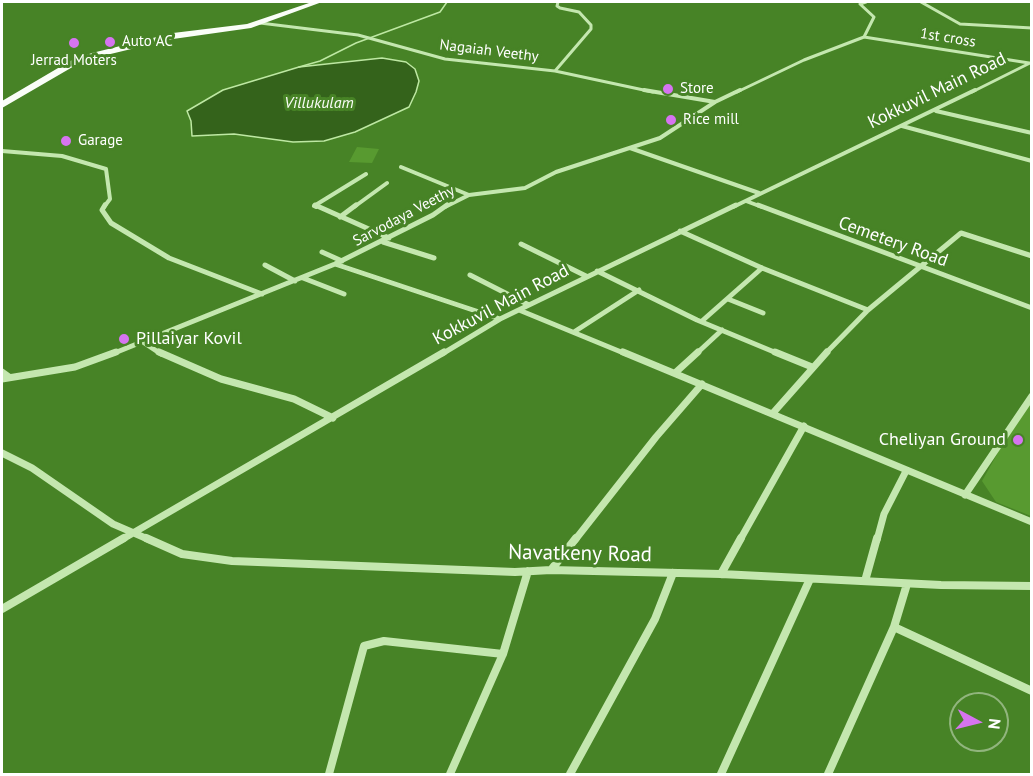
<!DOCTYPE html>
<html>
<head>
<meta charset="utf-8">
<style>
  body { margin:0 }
  #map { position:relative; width:1033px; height:776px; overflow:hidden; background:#478326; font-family:"PT Sans",sans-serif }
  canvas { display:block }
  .frame { position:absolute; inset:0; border:3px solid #fff; pointer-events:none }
  .north { position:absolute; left:949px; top:692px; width:60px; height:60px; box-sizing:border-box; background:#478326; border:2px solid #91b57d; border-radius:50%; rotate:97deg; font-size:16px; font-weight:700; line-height:24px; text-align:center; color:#fff }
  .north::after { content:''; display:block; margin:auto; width:21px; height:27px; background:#d674f0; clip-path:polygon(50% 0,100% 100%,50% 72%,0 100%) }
</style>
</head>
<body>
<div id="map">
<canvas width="1033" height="776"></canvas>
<div class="frame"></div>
<div class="north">N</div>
</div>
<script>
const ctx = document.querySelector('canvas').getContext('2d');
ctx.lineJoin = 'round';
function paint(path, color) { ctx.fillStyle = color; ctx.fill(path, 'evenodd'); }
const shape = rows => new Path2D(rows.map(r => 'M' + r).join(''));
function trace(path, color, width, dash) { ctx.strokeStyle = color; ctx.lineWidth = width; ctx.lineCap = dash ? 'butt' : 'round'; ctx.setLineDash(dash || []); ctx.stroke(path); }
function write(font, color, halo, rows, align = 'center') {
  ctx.font = font + ' "PT Sans",sans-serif'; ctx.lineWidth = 6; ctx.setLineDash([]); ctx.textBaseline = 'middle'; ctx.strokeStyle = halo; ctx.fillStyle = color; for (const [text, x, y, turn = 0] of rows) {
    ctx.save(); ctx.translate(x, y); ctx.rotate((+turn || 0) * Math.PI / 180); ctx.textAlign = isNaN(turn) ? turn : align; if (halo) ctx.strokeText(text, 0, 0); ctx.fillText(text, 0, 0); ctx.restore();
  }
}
paint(shape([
  [357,147,379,149,372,163,349,162],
  [1031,394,1031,516,996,502,982,481]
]), '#589a30');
const water = shape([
  [382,58,406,62,415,69,419,81,416,92,409,107,355,132,324,141,293,142,234,134,192,136,191,121,187,111,223,90,299,67,382,58]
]);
paint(water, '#34631b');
trace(water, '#bee8a3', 1.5);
trace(shape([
  [299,67,320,61,356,43,440,12,447,2]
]), '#bee8a3', 1.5);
trace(shape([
  [921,2,960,24,1032,28],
  [260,23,358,35,445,59,555,71,653,92],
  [864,37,1029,63],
  [555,71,591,29,591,25,579,12,560,8,557,6,558,2],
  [737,92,804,60,864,37,874,17,860,4,866,2],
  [972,92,1032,62]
]), '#c4e7af', 3);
trace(shape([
  [644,90,715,102],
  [936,111,1032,133],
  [902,126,1032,161],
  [630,148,759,193],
  [2,151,62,156,106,169,110,199,104,207],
  [401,167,469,195],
  [746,201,762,207],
  [316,207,314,206,366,174],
  [354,207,387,183],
  [445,207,469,195,525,188,556,172,660,138,715,102,740,90],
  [733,207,975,90]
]), '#c4e7af', 4);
trace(shape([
  [105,205,102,210,111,223,169,258,262,294],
  [315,205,389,238],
  [758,205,1032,308],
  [340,217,356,205],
  [680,231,762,268,868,310],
  [383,242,434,258],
  [521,244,586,276],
  [322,252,342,261],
  [335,264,500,319],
  [265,265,295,281],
  [597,271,697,320,779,354],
  [470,275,529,305],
  [303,278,344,294],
  [728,299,763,313],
  [519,310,626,354],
  [702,321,762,268],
  [574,332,639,290],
  [143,342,161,354],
  [112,354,335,264,433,215,447,205],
  [442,354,500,319,736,205],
  [696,354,722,330],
  [825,354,868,310,961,233,1032,256]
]), '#c4e7af', 5);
trace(shape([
  [159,352,221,379,294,399,333,418],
  [623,352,1032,522],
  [775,352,812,367],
  [2,372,9,377],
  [675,373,698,352],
  [2,379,75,367,116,352],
  [773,413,827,352],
  [2,453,32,468,113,524,150,540],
  [965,495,1032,396],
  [121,540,444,352],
  [575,540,656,437,702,384],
  [740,540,804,426],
  [877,540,884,514,906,471]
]), '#c4e7af', 7);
trace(shape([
  [146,538,182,554,232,561,515,572,551,570,721,574,941,585,1032,586],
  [551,570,576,538],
  [721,574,741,538],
  [865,581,877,538],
  [2,609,124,538],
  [894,627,1032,691],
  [329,774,364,646,384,641,503,654],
  [450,774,503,654,528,571],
  [570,774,655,619,673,573],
  [721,774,810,579],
  [828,774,894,627,907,584]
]), '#c4e7af', 8);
paint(shape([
  [312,2,322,2,251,28,173,39,98,57,76,65,2,108,2,101,70,61,92,53,173,33,247,24,312,2]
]), '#fafef8');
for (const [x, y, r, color] of [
  [110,42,6,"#d674f0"],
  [74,43,6,"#d674f0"],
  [668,89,6,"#d674f0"],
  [671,120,6,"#d674f0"],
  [66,141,6,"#d674f0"],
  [124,339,6,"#d674f0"],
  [1018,440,6,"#d674f0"]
]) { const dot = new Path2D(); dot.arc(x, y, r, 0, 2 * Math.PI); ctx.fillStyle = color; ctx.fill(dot); trace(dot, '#478326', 2); }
write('15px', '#fff', '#478326', [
  ["1st cross",948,38,9],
  ["Nagaiah Veethy",489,51,7],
  ["Sarvodaya Veethy",404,216,-28]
]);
write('15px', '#fff', '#478326', [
  ["Auto AC",122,42],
  ["Jerrad Moters",74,61,"center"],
  ["Store",680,89],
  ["Rice mill",683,120],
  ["Garage",78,141]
], 'left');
write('italic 16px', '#fafdf8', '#478326', [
  ["Villukulam",319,103]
]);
write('18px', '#fff', '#478326', [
  ["Kokkuvil Main Road",937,91,-26],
  ["Cemetery Road",893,242,20],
  ["Kokkuvil Main Road",501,305,-28]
]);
write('18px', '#fff', '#478326', [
  ["Pillaiyar Kovil",136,339],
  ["Cheliyan Ground",1006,440,"right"]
], 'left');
write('21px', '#fff', '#478326', [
  ["Navatkeny Road",580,554,1]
]);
</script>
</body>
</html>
